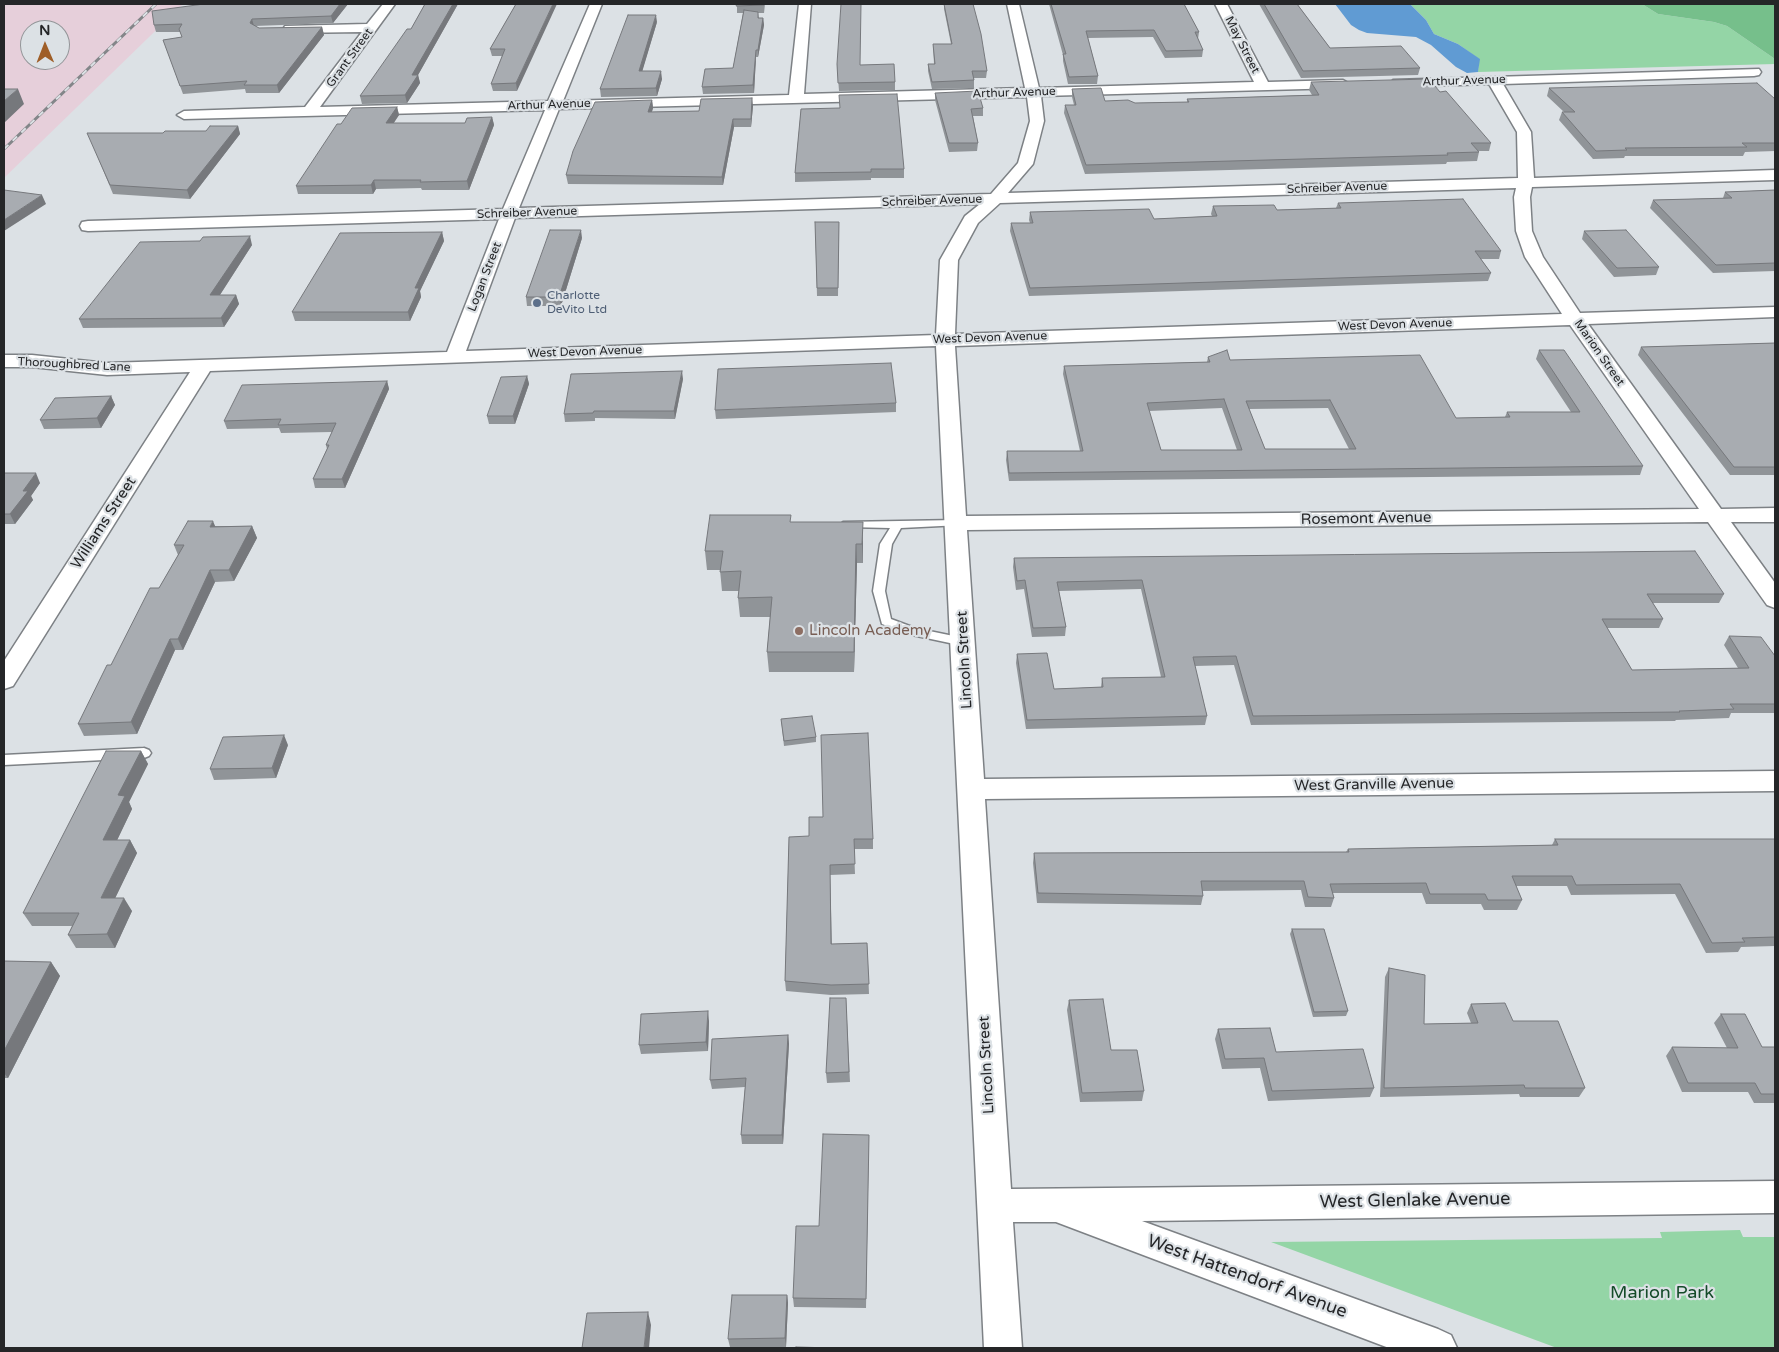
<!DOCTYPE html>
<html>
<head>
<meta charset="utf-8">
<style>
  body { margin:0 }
  #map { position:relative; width:1779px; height:1352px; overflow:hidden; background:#dce1e5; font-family:"Varela Round",sans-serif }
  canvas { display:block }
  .frame { position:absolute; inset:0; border:5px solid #252628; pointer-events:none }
  .north { position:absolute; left:20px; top:20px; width:50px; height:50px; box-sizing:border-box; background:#dce1e5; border:1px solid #939699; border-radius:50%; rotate:359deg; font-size:14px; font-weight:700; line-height:20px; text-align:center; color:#252628 }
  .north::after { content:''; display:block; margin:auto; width:18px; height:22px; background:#9f5e28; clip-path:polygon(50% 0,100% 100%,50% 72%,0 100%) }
</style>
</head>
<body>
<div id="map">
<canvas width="1779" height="1352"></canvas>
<div class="frame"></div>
<div class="north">N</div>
</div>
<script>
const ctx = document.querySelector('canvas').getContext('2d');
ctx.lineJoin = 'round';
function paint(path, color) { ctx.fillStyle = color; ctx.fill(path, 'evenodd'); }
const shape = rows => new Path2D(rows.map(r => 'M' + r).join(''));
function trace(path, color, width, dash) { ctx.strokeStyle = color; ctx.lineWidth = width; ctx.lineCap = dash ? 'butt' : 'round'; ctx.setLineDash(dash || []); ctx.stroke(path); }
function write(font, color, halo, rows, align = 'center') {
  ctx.font = font + ' "Varela Round",sans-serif'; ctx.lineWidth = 4.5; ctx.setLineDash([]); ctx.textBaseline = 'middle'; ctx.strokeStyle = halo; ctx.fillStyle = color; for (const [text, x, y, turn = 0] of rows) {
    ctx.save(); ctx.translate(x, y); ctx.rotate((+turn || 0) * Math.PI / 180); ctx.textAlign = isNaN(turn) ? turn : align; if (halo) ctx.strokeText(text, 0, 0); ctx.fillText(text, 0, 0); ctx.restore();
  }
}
paint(shape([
  [4,4,183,4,4,178],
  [30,30,60,30,60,60,30,60]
]), '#e6cfda');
paint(shape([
  [1410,4,1642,4,1658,14,1714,22,1727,26,1775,59,1775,64,1478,72,1479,59,1458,44,1434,34,1426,20],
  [1740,1230,1743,1237,1775,1237,1775,1348,1557,1348,1271,1242,1662,1238,1660,1232]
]), '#94d5a6');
paint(shape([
  [1642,4,1775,4,1775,59,1727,26,1714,22,1658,14]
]), '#76bf8b');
paint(shape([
  [1335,4,1410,4,1426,20,1434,34,1458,44,1480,59,1478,72,1467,73,1456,67,1431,45,1416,37,1367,33,1359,30,1351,25]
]), '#609bd3');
const service = shape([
  [957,520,963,523,961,525,901,528,892,544,885,591,891,619,915,628,968,639,970,642,968,645,964,646,912,635,882,624,873,591,880,544,890,528,847,527,843,526,841,524,843,522,957,520],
  [144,748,149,750,151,753,149,756,144,758,4,765,4,755,144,748]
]);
const minor = shape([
  [383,4,395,4,320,107,548,101,590,4,602,4,563,101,789,95,799,4,811,4,804,94,1025,88,1007,4,1019,4,1039,88,1254,82,1215,4,1227,4,1268,82,1343,80,1350,84,1343,88,1041,96,1044,121,1033,164,1008,193,1518,178,1517,132,1489,84,1398,87,1393,86,1391,83,1393,80,1759,69,1761,72,1759,75,1754,76,1503,84,1531,132,1534,178,1775,170,1775,180,1532,187,1530,197,1532,231,1543,257,1580,313,1775,307,1775,317,1588,324,1721,509,1775,508,1775,522,1731,522,1775,583,1775,608,1767,605,1708,522,967,530,984,779,1775,771,1775,791,985,799,1011,1189,1775,1181,1775,1213,1142,1221,1438,1329,1451,1335,1457,1348,1389,1348,1056,1222,1013,1222,1022,1348,984,1348,936,346,210,371,13,686,4,689,4,661,190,372,107,375,32,367,4,367,4,355,32,355,107,363,447,352,499,219,88,231,82,230,80,226,82,222,88,221,503,209,545,110,184,119,177,115,184,111,305,107,362,32,290,33,283,29,285,26,367,24,383,4],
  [1027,97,1030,121,1018,163,991,194,519,208,559,109,1027,97],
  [1516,188,1514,197,1516,231,1525,257,1562,314,955,334,958,260,978,223,1000,203,1516,188],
  [980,204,965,216,940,260,936,335,466,351,515,218,980,204],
  [1570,325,1699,509,966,516,955,346,1570,325]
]);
trace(service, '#7d8185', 3);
trace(minor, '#7d8185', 3);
paint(service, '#fff');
paint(minor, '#fff');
const rail = shape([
  [4,149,156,4]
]);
trace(rail, '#838689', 3);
trace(rail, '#dce1e5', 2, [6]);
paint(shape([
  [204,4,348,4,333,23,255,26,259,28,322,27,324,35,279,93,246,93,245,89,183,94,163,40,182,37,180,32,156,32,154,25],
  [425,4,458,4,418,75,420,83,407,103,362,104,360,96,411,29],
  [516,4,517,91,493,91,491,84,502,56,492,56,490,49],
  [737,4,765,4,764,13,758,13,759,18,763,18,764,25,758,57,756,57,754,93,703,94,702,87,733,68,743,13,737,13],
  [944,4,987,71,986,78,974,78,974,88,932,89,928,71,928,64,934,64,933,44,951,44,944,9],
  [1049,4,1184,4,1199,32,1198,39,1203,50,1202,57,1165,58,1153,37,1088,38,1098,76,1097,84,1068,84,1063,61,1063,55],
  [1259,4,1297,4,1330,48,1420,68,1418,75,1301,78],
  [657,22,642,71,662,79,657,96,601,97,600,89],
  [837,64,860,65,895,82,895,90,839,91],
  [1311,82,1440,92,1491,143,1489,151,1478,151,1479,152,1477,161,1447,162,1446,164,1085,174,1064,113,1065,105,1074,105,1072,97,1072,89,1105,101,1135,103,1187,102,1187,99,1312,95,1309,90],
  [1549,88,1775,99,1775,151,1745,152,1743,156,1625,156,1624,158,1593,159,1559,120,1562,112,1564,112,1547,96],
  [935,93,983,108,983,116,973,116,978,143,977,151,949,152,935,100],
  [652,100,653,108,652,112,699,111,753,106,751,127,734,127,723,185,568,184,566,175],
  [397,107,399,115,393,123,465,123,492,117,494,125,469,190,422,190,421,188,376,189,373,194,298,194,296,186,341,124],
  [801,109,904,169,904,178,871,178,871,180,795,182,795,173],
  [238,126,240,134,190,199,113,194,91,141,163,133,206,131],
  [1775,190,1775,271,1713,273,1650,208,1653,200,1723,198,1725,192],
  [1338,203,1501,251,1499,259,1481,259,1491,273,1488,281,1029,296,1010,231,1011,223,1030,223,1029,220,1030,212,1154,219,1212,216,1211,214,1213,206,1277,210,1336,208],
  [815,222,839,222,838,296,817,296],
  [1584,231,1659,267,1656,275,1614,277,1582,239],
  [442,232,444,241,420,291,421,297,410,321,295,321,292,312],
  [582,238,561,306,527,306,526,297],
  [200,241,252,245,220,295,236,295,239,304,224,327,83,328,79,319],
  [1775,343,1775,475,1730,475,1638,355,1641,347],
  [1539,350,1643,466,1640,475,1009,481,1006,460,1007,451,1080,451,1063,374,1064,366,1207,362,1208,357,1230,360,1456,418,1505,417,1507,412,1571,412,1536,359],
  [1222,408,1237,450,1161,450,1149,411],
  [1328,408,1349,449,1265,449,1249,409],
  [527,376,529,384,515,424,489,424,487,416],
  [683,379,675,419,595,418,595,421,565,422,564,414],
  [387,381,389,389,345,488,315,488,313,479,327,449,326,445,332,432,281,433,279,428,227,429,224,421],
  [111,396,115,405,101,428,44,429,40,420],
  [896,403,896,412,716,419,715,410],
  [4,473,40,483,31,496,33,500,15,524,4,524],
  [792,522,863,541,863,563,857,563,854,672,769,672,767,652,770,617,740,617,738,598,739,591,722,591,720,570,707,570,705,551],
  [215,526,252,526,257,538,234,581,215,582,183,650,175,650,137,734,84,736,78,724,111,665,159,588,178,555,174,545],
  [1014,558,1724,594,1719,603,1653,603,1663,619,1659,628,1607,628,1632,670,1738,668,1724,645,1729,636,1775,656,1775,713,1731,713,1729,718,1676,720,1675,721,1251,725,1234,665,1195,666,1207,716,1205,725,1026,729,1016,663,1017,654,1054,689,1101,687,1102,678,1161,677,1141,589,1059,591,1066,627,1065,636,1032,637,1024,589,1016,590,1013,567],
  [781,719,816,737,816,742,784,746],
  [288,745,276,778,214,780,210,769],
  [141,751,148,764,129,802,132,809,117,840,130,840,137,853,115,898,132,911,115,948,76,948,68,935,72,926,32,926,23,913],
  [789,837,873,839,873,849,854,849,855,874,830,875,832,944,867,943,869,994,831,995,786,991,785,981],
  [1555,839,1775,839,1775,946,1741,947,1738,952,1706,953,1675,894,1571,895,1567,886,1516,886,1522,900,1517,910,1484,910,1481,904,1426,904,1422,893,1333,893,1334,898,1331,907,1305,907,1301,890,1202,891,1203,896,1201,905,1037,903,1033,863,1034,853,1346,852,1348,849,1552,845],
  [1292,929,1348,1011,1346,1016,1313,1017,1290,934],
  [4,961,51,962,60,976,8,1078,4,1078],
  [1389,968,1424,1024,1471,1023,1467,1013,1471,1004,1513,1021,1585,1088,1579,1097,1520,1097,1519,1094,1380,1097,1385,977],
  [846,998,850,1082,827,1083,826,1073],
  [1069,1000,1144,1091,1142,1101,1080,1102,1067,1010],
  [1721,1014,1762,1047,1775,1047,1775,1103,1754,1103,1748,1092,1682,1092,1666,1056,1672,1047,1727,1048,1714,1023],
  [709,1021,708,1051,641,1054,639,1045],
  [1218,1029,1276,1052,1374,1088,1370,1097,1268,1101,1260,1068,1222,1069,1215,1039],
  [788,1035,789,1044,783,1144,742,1144,741,1135,745,1087,712,1089,710,1080],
  [869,1135,866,1308,794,1307,793,1298,819,1226],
  [787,1295,788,1303,786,1347,730,1347,728,1339]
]), '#909498');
paint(shape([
  [340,4,348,4,333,23,331,16],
  [453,4,458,4,418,75,420,83,407,103,405,95,412,75],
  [553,4,557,4,517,91,516,83],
  [656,15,657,22,640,79,639,71],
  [763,18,764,25,758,57,758,50],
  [252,19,254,26,250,23],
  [322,27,324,35,279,93,277,85],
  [756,50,756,57,754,93,753,85],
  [661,71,662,79,657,96,656,88],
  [18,89,24,104,4,123,4,101],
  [752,98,753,106,751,127,751,119],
  [652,100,653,108,649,120,648,112],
  [397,107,399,115,388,132,386,123],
  [492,117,494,125,469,190,467,181],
  [733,119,734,127,723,185,722,177],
  [238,126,240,134,190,199,187,190],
  [374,180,376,189,373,194,371,185],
  [42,195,46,204,4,231,4,220],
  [581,230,582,238,561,306,559,297],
  [442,232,444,241,420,291,421,297,410,321,408,312,415,288],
  [250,236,252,245,214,304,210,295],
  [236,295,239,304,224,327,221,318],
  [682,371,683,379,675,419,674,411],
  [527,376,529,384,515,424,513,416],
  [387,381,389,389,345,488,342,479],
  [111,396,115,405,101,428,97,418],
  [36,473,40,483,31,496,33,500,15,524,10,514,23,491],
  [213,521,218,533,210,527],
  [863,522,863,563,862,544],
  [252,526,257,538,234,581,229,570],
  [856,544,857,563,854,672,854,652],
  [210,570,215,582,183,650,178,639],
  [170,639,175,650,137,734,131,722],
  [284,735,288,745,276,778,272,768],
  [141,751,148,764,129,802,132,809,111,853,103,840,118,795],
  [130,840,137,853,109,911,101,898],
  [124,898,132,911,115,948,107,934],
  [51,962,60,976,8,1078,4,1073,4,1051],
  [708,1011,709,1021,708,1051,706,1042],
  [788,1035,789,1044,783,1144,782,1135],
  [787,1295,788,1303,786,1347,785,1338],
  [648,1312,651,1325,649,1348,644,1348]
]), '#76787c');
const building = shape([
  [204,4,340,4,331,16,252,19,250,23,259,28,322,27,277,85,244,85,247,81,180,86,163,40,182,37,179,29,182,24,154,25,152,11,204,4],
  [425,4,453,4,412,75,418,75,405,95,360,96,407,29,411,29,425,4],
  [516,4,553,4,516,83,491,84,505,49,490,49,516,4],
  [737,4,764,4,764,5,736,6,737,4],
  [841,4,861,4,860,65,894,64,895,82,838,83,837,64,841,4],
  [944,4,973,4,981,34,987,71,972,71,974,80,932,82,928,64,935,64,933,44,952,44,944,4],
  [1051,4,1184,4,1199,32,1195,32,1203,50,1166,51,1154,30,1086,31,1098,76,1069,77,1063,54,1066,54,1051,4],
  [1264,4,1297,4,1330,48,1401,46,1420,68,1303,71,1264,4],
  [744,10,758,12,758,18,763,18,758,50,756,50,753,85,702,87,705,69,733,68,744,10],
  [628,15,656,15,639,71,661,71,656,88,600,89,628,15],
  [1429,79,1440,92,1446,91,1491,143,1471,143,1479,152,1447,153,1448,155,1086,165,1065,105,1076,105,1072,89,1101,88,1105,101,1128,100,1135,103,1189,102,1187,99,1319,95,1311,82,1429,79],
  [1757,83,1775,99,1775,143,1742,143,1747,147,1625,148,1627,150,1596,151,1562,112,1575,112,1549,88,1757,83],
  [4,89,18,89,4,101,4,89],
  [978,91,983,108,971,109,978,143,949,143,935,93,978,91],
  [897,94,904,169,871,169,871,172,795,173,801,109,840,108,839,95,897,94],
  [752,98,751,119,733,119,722,177,566,175,573,151,595,102,652,100,648,112,699,111,701,99,752,98],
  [397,107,386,123,465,123,467,118,492,117,467,181,420,182,421,180,374,180,371,185,296,186,337,124,341,124,352,108,397,107],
  [210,126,238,126,187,190,110,185,87,133,163,133,165,131,206,131,210,126],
  [4,190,42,195,4,220,4,190],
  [1775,190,1775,263,1716,265,1653,200,1732,198,1725,192,1775,190],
  [1463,199,1501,251,1475,251,1491,273,1030,288,1011,223,1033,223,1030,212,1149,209,1154,219,1217,216,1213,206,1274,205,1277,210,1341,208,1338,203,1463,199],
  [815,222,839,222,838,288,817,288,815,222],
  [550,230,581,230,559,297,526,297,550,230],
  [1626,230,1659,267,1617,268,1584,231,1626,230],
  [442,232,415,288,419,288,408,312,292,312,340,233,442,232],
  [250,236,210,295,236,295,221,318,79,319,140,242,200,241,203,237,250,236],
  [1775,343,1775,467,1734,467,1641,347,1775,343],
  [1227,350,1230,360,1420,355,1456,418,1510,417,1507,412,1580,412,1539,350,1564,350,1643,466,1009,473,1007,451,1083,451,1064,366,1210,362,1208,357,1227,350],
  [1224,399,1242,450,1161,450,1147,403,1224,399],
  [1330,400,1356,449,1265,449,1246,401,1330,400],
  [891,363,896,403,715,410,718,369,891,363],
  [682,371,674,411,594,411,593,413,564,414,571,374,682,371],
  [527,376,513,416,487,416,501,377,527,376],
  [387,381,342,479,313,479,329,445,326,445,336,423,278,425,281,419,224,421,242,385,387,381],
  [111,396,97,418,40,420,55,398,111,396],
  [4,473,36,473,23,491,28,491,10,514,4,514,4,473],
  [710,515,791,515,790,522,863,522,862,544,856,544,854,652,767,652,772,597,738,598,741,571,720,572,723,551,705,551,710,515],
  [188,521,213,521,210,527,252,526,229,570,210,570,178,639,170,639,131,722,78,724,107,665,111,665,150,588,159,588,184,545,174,545,188,521],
  [1695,551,1724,594,1647,594,1663,619,1602,619,1632,670,1749,668,1729,636,1761,637,1775,656,1775,704,1730,704,1734,709,1679,711,1680,712,1253,716,1236,656,1193,657,1207,716,1027,720,1017,654,1047,653,1054,689,1103,687,1102,678,1165,677,1142,580,1057,582,1066,627,1033,628,1025,580,1017,581,1014,558,1695,551],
  [812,716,816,737,784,741,781,719,812,716],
  [868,733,873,839,854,839,855,864,830,865,831,944,867,943,869,984,831,985,785,981,789,837,809,836,809,817,823,817,821,735,868,733],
  [284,735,272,768,210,769,223,737,284,735],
  [106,751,141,751,118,795,125,796,103,840,130,840,101,898,124,898,107,934,68,935,79,913,23,913,106,751],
  [1555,839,1775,839,1775,937,1742,938,1745,942,1712,943,1680,884,1576,885,1572,876,1512,876,1522,900,1488,900,1485,894,1430,894,1426,883,1330,884,1334,898,1308,897,1304,881,1201,881,1203,896,1038,893,1034,853,1349,852,1348,849,1558,845,1555,839],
  [1292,929,1324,929,1348,1011,1314,1012,1292,929],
  [4,961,51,962,4,1051,4,961],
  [1389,968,1425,975,1424,1024,1478,1023,1471,1004,1505,1003,1513,1021,1558,1021,1585,1088,1525,1088,1524,1085,1384,1088,1389,968],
  [830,998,846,998,849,1072,826,1073,830,998],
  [1103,999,1111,1050,1137,1050,1144,1091,1082,1093,1069,1000,1103,999],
  [708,1011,706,1042,639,1045,641,1014,708,1011],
  [1721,1014,1745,1014,1762,1047,1775,1047,1775,1094,1761,1094,1755,1083,1688,1083,1672,1047,1738,1048,1721,1014],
  [1270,1028,1276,1052,1363,1049,1374,1088,1272,1091,1264,1058,1225,1059,1218,1029,1270,1028],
  [788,1035,782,1135,741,1135,746,1078,710,1080,712,1039,788,1035],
  [823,1134,869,1135,866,1299,793,1298,796,1226,819,1226,823,1134],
  [732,1295,787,1295,785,1338,728,1339,732,1295],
  [648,1312,644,1348,582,1348,587,1313,648,1312],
  [796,1347,833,1348,796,1348,796,1347]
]);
paint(building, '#a8acb1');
trace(building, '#76787c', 1);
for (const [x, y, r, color] of [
  [537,303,5,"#5c6f8a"],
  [799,631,5,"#8d6e63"]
]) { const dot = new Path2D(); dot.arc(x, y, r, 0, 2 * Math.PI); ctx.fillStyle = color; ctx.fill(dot); trace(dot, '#dce1e5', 2); }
write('12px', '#252628', '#dce1e5', [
  ["May Street",1242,45,63],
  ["Grant Street",350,58,-54],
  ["Arthur Avenue",1464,81,-2],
  ["Arthur Avenue",1014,93,-2],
  ["Arthur Avenue",549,105,-2],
  ["Schreiber Avenue",1337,188,-2],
  ["Schreiber Avenue",932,201,-2],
  ["Schreiber Avenue",527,213,-2],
  ["Logan Street",485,277,-69],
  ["West Devon Avenue",1395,325,-2],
  ["West Devon Avenue",990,338,-2],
  ["West Devon Avenue",585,352,-2],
  ["Marion Street",1599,353,55],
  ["Thoroughbred Lane",74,365,3]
]);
write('12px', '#4e5e75', '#dce1e5', [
  ["Charlotte",547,296],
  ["DeVito Ltd",547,310]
], 'left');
write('15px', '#252628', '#dce1e5', [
  ["Rosemont Avenue",1366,519,-1],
  ["Williams Street",104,523,-57],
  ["Lincoln Street",965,660,-93],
  ["West Granville Avenue",1374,785,-1],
  ["Lincoln Street",987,1065,-93]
]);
write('15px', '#785e54', '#dce1e5', [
  ["Lincoln Academy",809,631]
], 'left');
write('18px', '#252628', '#dce1e5', [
  ["West Glenlake Avenue",1415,1201,-1],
  ["West Hattendorf Avenue",1247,1277,20]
]);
write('18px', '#144b29', '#dce1e5', [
  ["Marion Park",1662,1293]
]);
</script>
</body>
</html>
